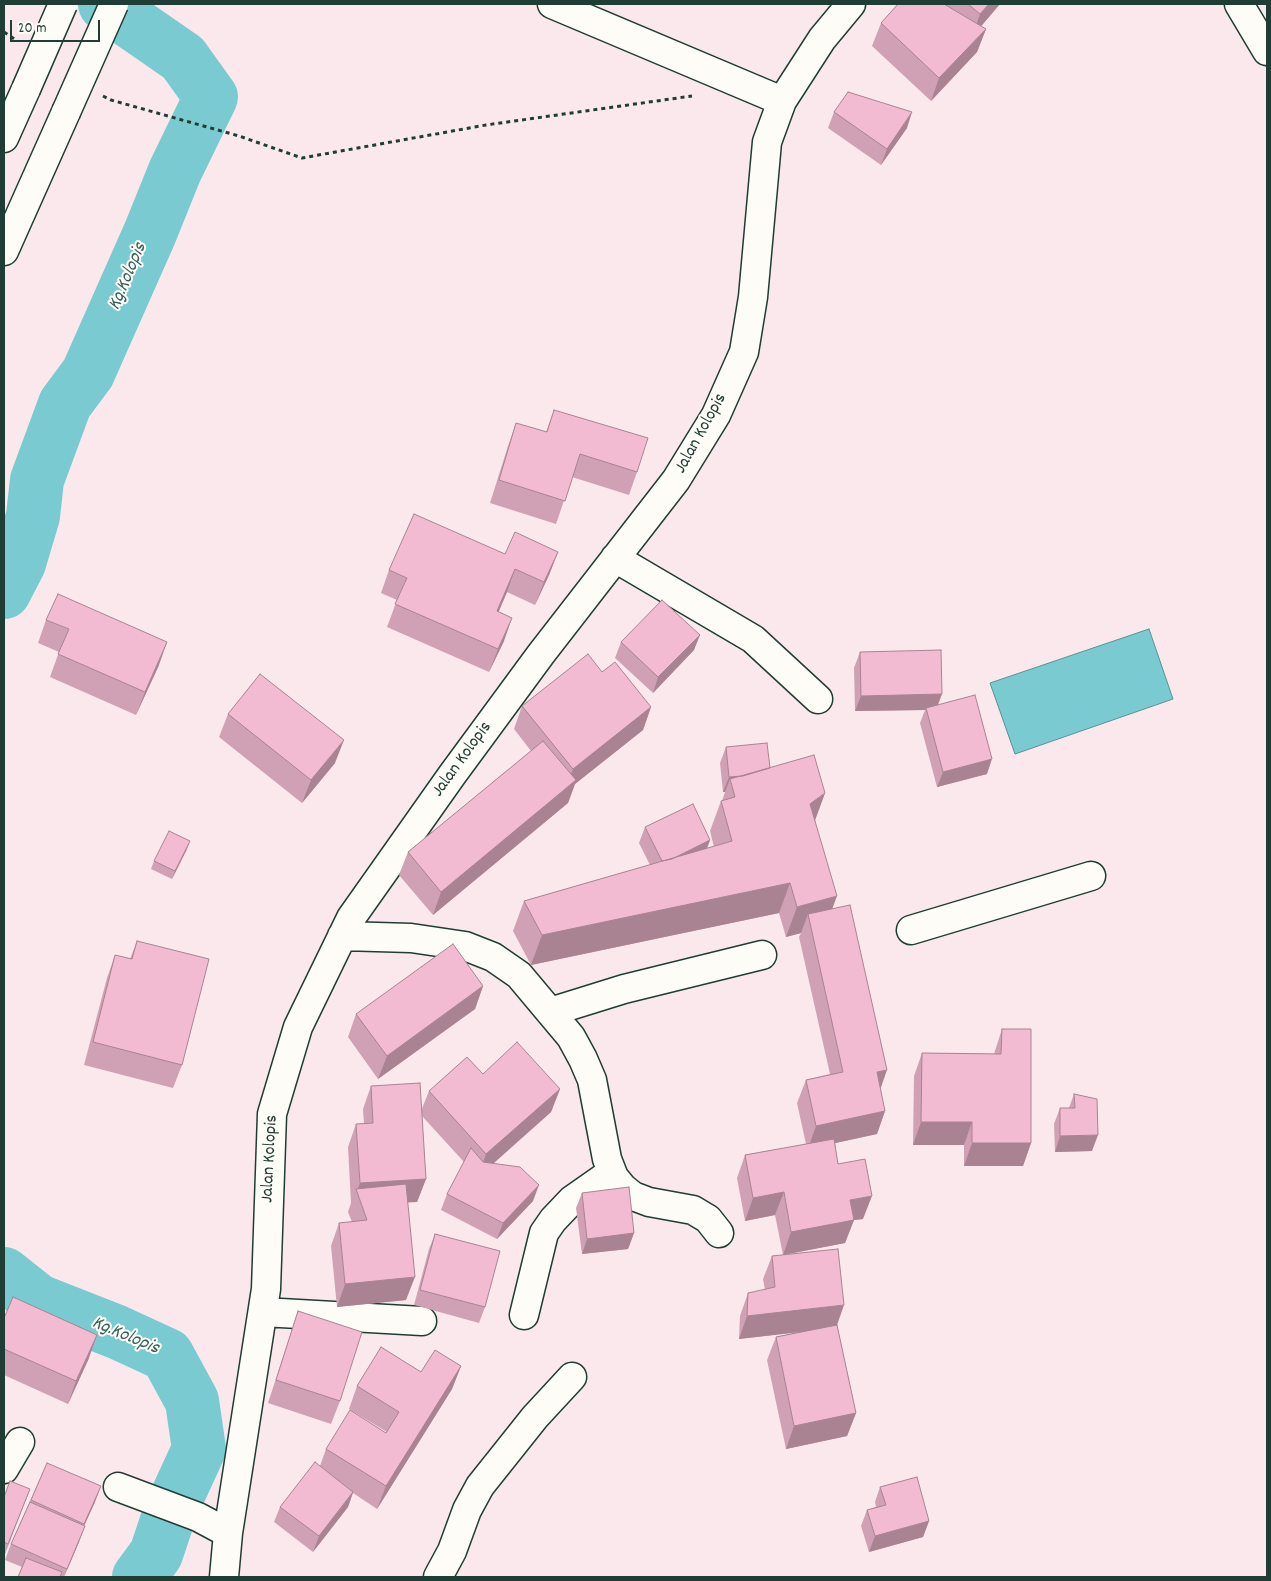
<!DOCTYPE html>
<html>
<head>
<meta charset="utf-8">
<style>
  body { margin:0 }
  #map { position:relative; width:1271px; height:1581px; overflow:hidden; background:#fae8ec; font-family:Dekko,sans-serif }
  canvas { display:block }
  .frame { position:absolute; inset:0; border:5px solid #1f3d34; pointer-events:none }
  .scale { position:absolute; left:10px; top:20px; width:90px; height:22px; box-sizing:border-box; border:2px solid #1f3d34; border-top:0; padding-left:6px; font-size:15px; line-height:18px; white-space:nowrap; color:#1f3d34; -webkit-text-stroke:4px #fdfcf7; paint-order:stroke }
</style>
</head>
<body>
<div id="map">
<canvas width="1271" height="1581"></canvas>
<div class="frame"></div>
<div class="scale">20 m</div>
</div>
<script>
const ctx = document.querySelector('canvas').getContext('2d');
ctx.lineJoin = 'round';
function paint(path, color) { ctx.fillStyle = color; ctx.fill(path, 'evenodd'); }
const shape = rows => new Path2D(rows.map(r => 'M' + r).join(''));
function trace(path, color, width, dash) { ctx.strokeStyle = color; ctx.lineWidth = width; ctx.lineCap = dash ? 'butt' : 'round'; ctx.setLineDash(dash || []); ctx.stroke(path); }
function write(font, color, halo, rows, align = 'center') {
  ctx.font = font + ' Dekko,sans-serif'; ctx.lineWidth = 4; ctx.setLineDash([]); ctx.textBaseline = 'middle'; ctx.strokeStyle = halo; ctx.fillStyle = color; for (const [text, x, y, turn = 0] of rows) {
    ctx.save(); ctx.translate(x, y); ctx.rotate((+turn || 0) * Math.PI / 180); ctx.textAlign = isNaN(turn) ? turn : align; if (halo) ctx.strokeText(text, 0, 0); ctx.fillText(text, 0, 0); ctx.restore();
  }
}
const water = shape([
  [1149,629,1173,699,1015,754,990,683,1149,629]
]);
paint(water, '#7acbd1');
trace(water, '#569292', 1);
trace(shape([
  [4,592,19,563,33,516,37,480,65,404,88,373,150,233,175,171,211,97,183,58,105,4],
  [4,1274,38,1301,117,1332,167,1355,192,1401,199,1449,170,1512,156,1554,139,1577]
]), '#7acbd1', 54);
const minor = shape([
  [552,4,782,101],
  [1239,4,1267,51],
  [615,558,753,639,818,699],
  [911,930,1091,876],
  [342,936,411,938,465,946,493,957,519,975,571,1037,583,1059,592,1080,607,1159,614,1177,623,1188,633,1196,649,1202,693,1210,708,1219,719,1233],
  [550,1012,624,989,762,955],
  [263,1312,422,1321],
  [524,1315,544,1233,553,1220,572,1200,612,1172],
  [4,1469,20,1442],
  [118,1487,198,1517,228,1533],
  [224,1577,228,1533,266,1289,272,1114,298,1027,351,918,452,775,541,654,676,480,716,415,744,352,753,297,767,142,782,101,822,39,851,4],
  [438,1577,452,1551,467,1510,480,1486,535,1417,572,1377]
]);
const highway = shape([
  [4,138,26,89],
  [4,251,66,112]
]);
trace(minor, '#1f3d34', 31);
trace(highway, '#1f3d34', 31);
trace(shape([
  [4,32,16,40],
  [103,96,111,100,239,136,302,158,486,125,692,96]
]), '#1f3d34', 3, [4, 4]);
trace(minor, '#fdfcf7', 28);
trace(highway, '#fdfcf7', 28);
const highwayBridge = shape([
  [26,89,63,4],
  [66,112,114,4]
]);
trace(highwayBridge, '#1f3d34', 31, []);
trace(highwayBridge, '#fdfcf7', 28);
paint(shape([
  [898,4,1000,4,981,26,986,29,977,52,931,101,872,46,881,23],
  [834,112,907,128,881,165,828,128],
  [554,410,637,472,629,495,572,477,556,524,490,503,508,446,516,423,546,432],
  [558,552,549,575,535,605,507,592,499,611,504,641,489,672,387,627,397,600,381,593,389,570,505,554],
  [46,620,159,665,136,715,50,677,59,652,38,643],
  [621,642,694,650,653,693,615,658],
  [860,652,942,694,938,705,987,774,937,787,920,723,925,710,855,711,854,668],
  [602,672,651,707,643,730,575,784,568,803,433,915,399,875,408,852,531,751,514,729,522,706],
  [228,714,335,763,302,803,219,737],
  [726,747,825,793,815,820,832,909,880,1089,885,1111,877,1134,835,1143,838,1164,863,1219,854,1220,845,1243,783,1255,775,1215,745,1221,737,1178,745,1155,806,1144,797,1103,806,1080,830,1074,799,937,801,933,786,937,779,913,531,965,513,931,524,901,650,865,639,843,645,827,710,840,707,849,714,847,710,831,721,801,722,801,725,792,723,792,720,763],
  [187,849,172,879,151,869,154,861],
  [137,941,182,1065,173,1088,84,1065,107,978,115,955,130,959],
  [483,986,475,1009,378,1079,348,1037,356,1014],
  [1002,1029,1031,1143,1023,1166,964,1166,964,1145,913,1145,914,1076,922,1053,994,1054],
  [483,1074,560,1089,551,1112,494,1163,533,1201,497,1239,441,1210,447,1194,464,1162,422,1116,426,1179,417,1202,407,1202,406,1300,337,1307,331,1246,339,1223,352,1222,348,1212,351,1203,348,1147,356,1124,364,1124,363,1109,371,1086,421,1111,429,1091],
  [1074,1094,1092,1151,1055,1152,1054,1124,1060,1108,1069,1108],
  [582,1193,634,1233,628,1249,582,1254,576,1208],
  [435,1234,485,1307,479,1323,414,1305,429,1249],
  [772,1256,837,1325,856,1413,847,1436,786,1449,767,1360,776,1337,798,1332,739,1339,740,1316,748,1293,765,1290,763,1279],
  [298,1311,340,1401,331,1424,268,1403],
  [4,1318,89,1358,68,1404,4,1375],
  [461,1366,452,1389,377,1509,353,1493,348,1507,313,1552,274,1522,280,1507,320,1466,326,1449,387,1432,349,1409,357,1386,421,1372],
  [47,1463,95,1502,84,1526,79,1542,64,1577,18,1577,22,1567,5,1560,11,1544],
  [880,1487,929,1521,923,1537,869,1552,861,1526,867,1510,876,1507,875,1502],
  [30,1489,4,1557,4,1497]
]), '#d0a1b4');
paint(shape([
  [989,4,1000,4,972,37,980,14],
  [986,29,977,52,931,101,939,78],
  [912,112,907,128,881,165,887,149],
  [558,552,549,575,535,605,544,582],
  [515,569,507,592,489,634,497,611],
  [512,618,504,641,489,672,498,649],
  [700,635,694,650,653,693,658,677],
  [167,642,159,665,136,715,145,692],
  [942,694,936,709,926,708,925,710,855,711,861,696],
  [651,707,643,730,575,784,568,803,433,915,441,892,565,789,573,769],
  [344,740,335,763,302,803,311,780],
  [992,759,987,774,937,787,943,772],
  [770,773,730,779,725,792,723,792,729,777],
  [825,793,814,823,810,804],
  [710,840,704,855,663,863],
  [190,841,187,849,172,879,175,871],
  [790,883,779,913,531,965,542,935],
  [837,896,826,926,808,914,801,933,786,937,797,907],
  [483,986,475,1009,378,1079,387,1056],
  [887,1070,879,1093,877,1072],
  [560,1089,551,1112,478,1177,486,1154],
  [885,1111,877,1134,808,1149,816,1126],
  [921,1122,972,1122,964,1145,913,1145],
  [1098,1135,1092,1151,1055,1152,1060,1136],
  [972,1143,1031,1143,1023,1166,964,1166],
  [426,1179,417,1202,362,1205,357,1191,360,1183],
  [539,1185,533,1201,497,1239,503,1223],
  [784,1192,775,1215,745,1221,753,1198],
  [872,1196,863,1219,854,1220,845,1243,783,1255,791,1232,850,1200],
  [634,1233,628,1249,582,1254,587,1239],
  [415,1277,406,1300,337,1307,345,1284],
  [844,1305,836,1328,739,1339,747,1316],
  [97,1335,89,1358,68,1404,76,1381],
  [461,1366,452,1389,377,1509,386,1486],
  [856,1413,847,1436,786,1449,794,1426],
  [101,1486,95,1502,78,1539,84,1524],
  [353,1492,348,1507,313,1552,319,1536],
  [929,1521,923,1537,869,1552,875,1536],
  [85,1526,79,1542,64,1577,67,1569]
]), '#a98392');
const building = shape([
  [898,4,944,4,986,29,939,78,881,23,898,4],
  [968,4,989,4,980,14,968,4],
  [848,92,912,112,887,149,834,112,848,92],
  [554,410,648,438,637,472,580,454,565,501,499,480,516,423,547,432,554,410],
  [414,514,505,554,515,532,558,552,544,582,515,569,497,611,512,618,498,649,395,604,407,578,389,570,414,514],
  [58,594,167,642,145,692,58,654,69,629,46,620,58,594],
  [662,600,700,635,658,677,621,642,662,600],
  [941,650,942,694,861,696,860,652,941,650],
  [588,654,602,672,615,662,651,707,573,769,522,706,588,654],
  [260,674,344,740,311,780,228,714,260,674],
  [975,695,992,759,943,772,926,708,975,695],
  [543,741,576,780,441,892,408,852,543,741],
  [767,743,770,768,743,776,729,777,726,747,767,743],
  [814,755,825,793,810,804,837,896,797,907,790,883,542,935,524,901,732,841,721,801,735,797,730,779,814,755],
  [693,804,710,840,672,859,662,861,645,827,693,804],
  [169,831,190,841,175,871,154,861,169,831],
  [850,905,887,1070,877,1072,885,1111,816,1126,806,1080,843,1072,808,914,850,905],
  [137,941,209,959,182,1065,93,1042,115,955,132,959,137,941],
  [453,944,483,986,387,1056,356,1014,453,944],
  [1002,1029,1031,1029,1031,1143,972,1143,972,1122,921,1122,922,1053,1001,1054,1002,1029],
  [517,1042,560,1089,486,1154,429,1091,467,1057,483,1074,517,1042],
  [420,1083,426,1179,360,1183,356,1124,373,1123,371,1086,420,1083],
  [1074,1094,1097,1099,1098,1135,1060,1136,1060,1108,1075,1108,1074,1094],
  [834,1139,838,1164,865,1159,872,1196,850,1200,854,1220,791,1232,784,1192,753,1198,745,1155,834,1139],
  [471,1148,483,1162,520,1167,539,1185,503,1223,447,1194,471,1148],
  [406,1184,415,1277,345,1284,339,1223,367,1220,356,1189,406,1184],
  [629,1187,634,1233,587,1239,582,1193,629,1187],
  [435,1234,500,1251,485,1307,420,1290,435,1234],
  [838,1249,844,1305,747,1316,748,1293,775,1287,772,1256,838,1249],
  [13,1297,97,1335,76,1381,4,1349,4,1318,13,1297],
  [298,1311,362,1332,340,1401,276,1380,298,1311],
  [837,1325,856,1413,794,1426,776,1337,837,1325],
  [381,1347,421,1372,435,1350,461,1366,386,1486,326,1449,350,1410,386,1433,399,1412,357,1386,381,1347],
  [315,1462,353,1492,319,1536,280,1507,315,1462],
  [47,1463,101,1486,84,1524,31,1500,47,1463],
  [917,1477,929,1521,875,1536,867,1510,886,1505,880,1487,917,1477],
  [10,1481,30,1489,8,1544,4,1542,4,1497,10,1481],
  [30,1502,85,1526,67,1569,11,1544,30,1502],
  [26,1558,62,1572,60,1577,18,1577,26,1558]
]);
paint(building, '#f2bbd1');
trace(building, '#a98392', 1);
write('18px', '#1f3d34', '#fdfcf7', [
  ["Jalan Kolopis",702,434,-61],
  ["Jalan Kolopis",463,760,-54],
  ["Jalan Kolopis",271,1159,-87]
]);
write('italic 19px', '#36605b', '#fdfcf7', [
  ["Kg.Kolopis",129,277,-67],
  ["Kg.Kolopis",125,1337,23]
]);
</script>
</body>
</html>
